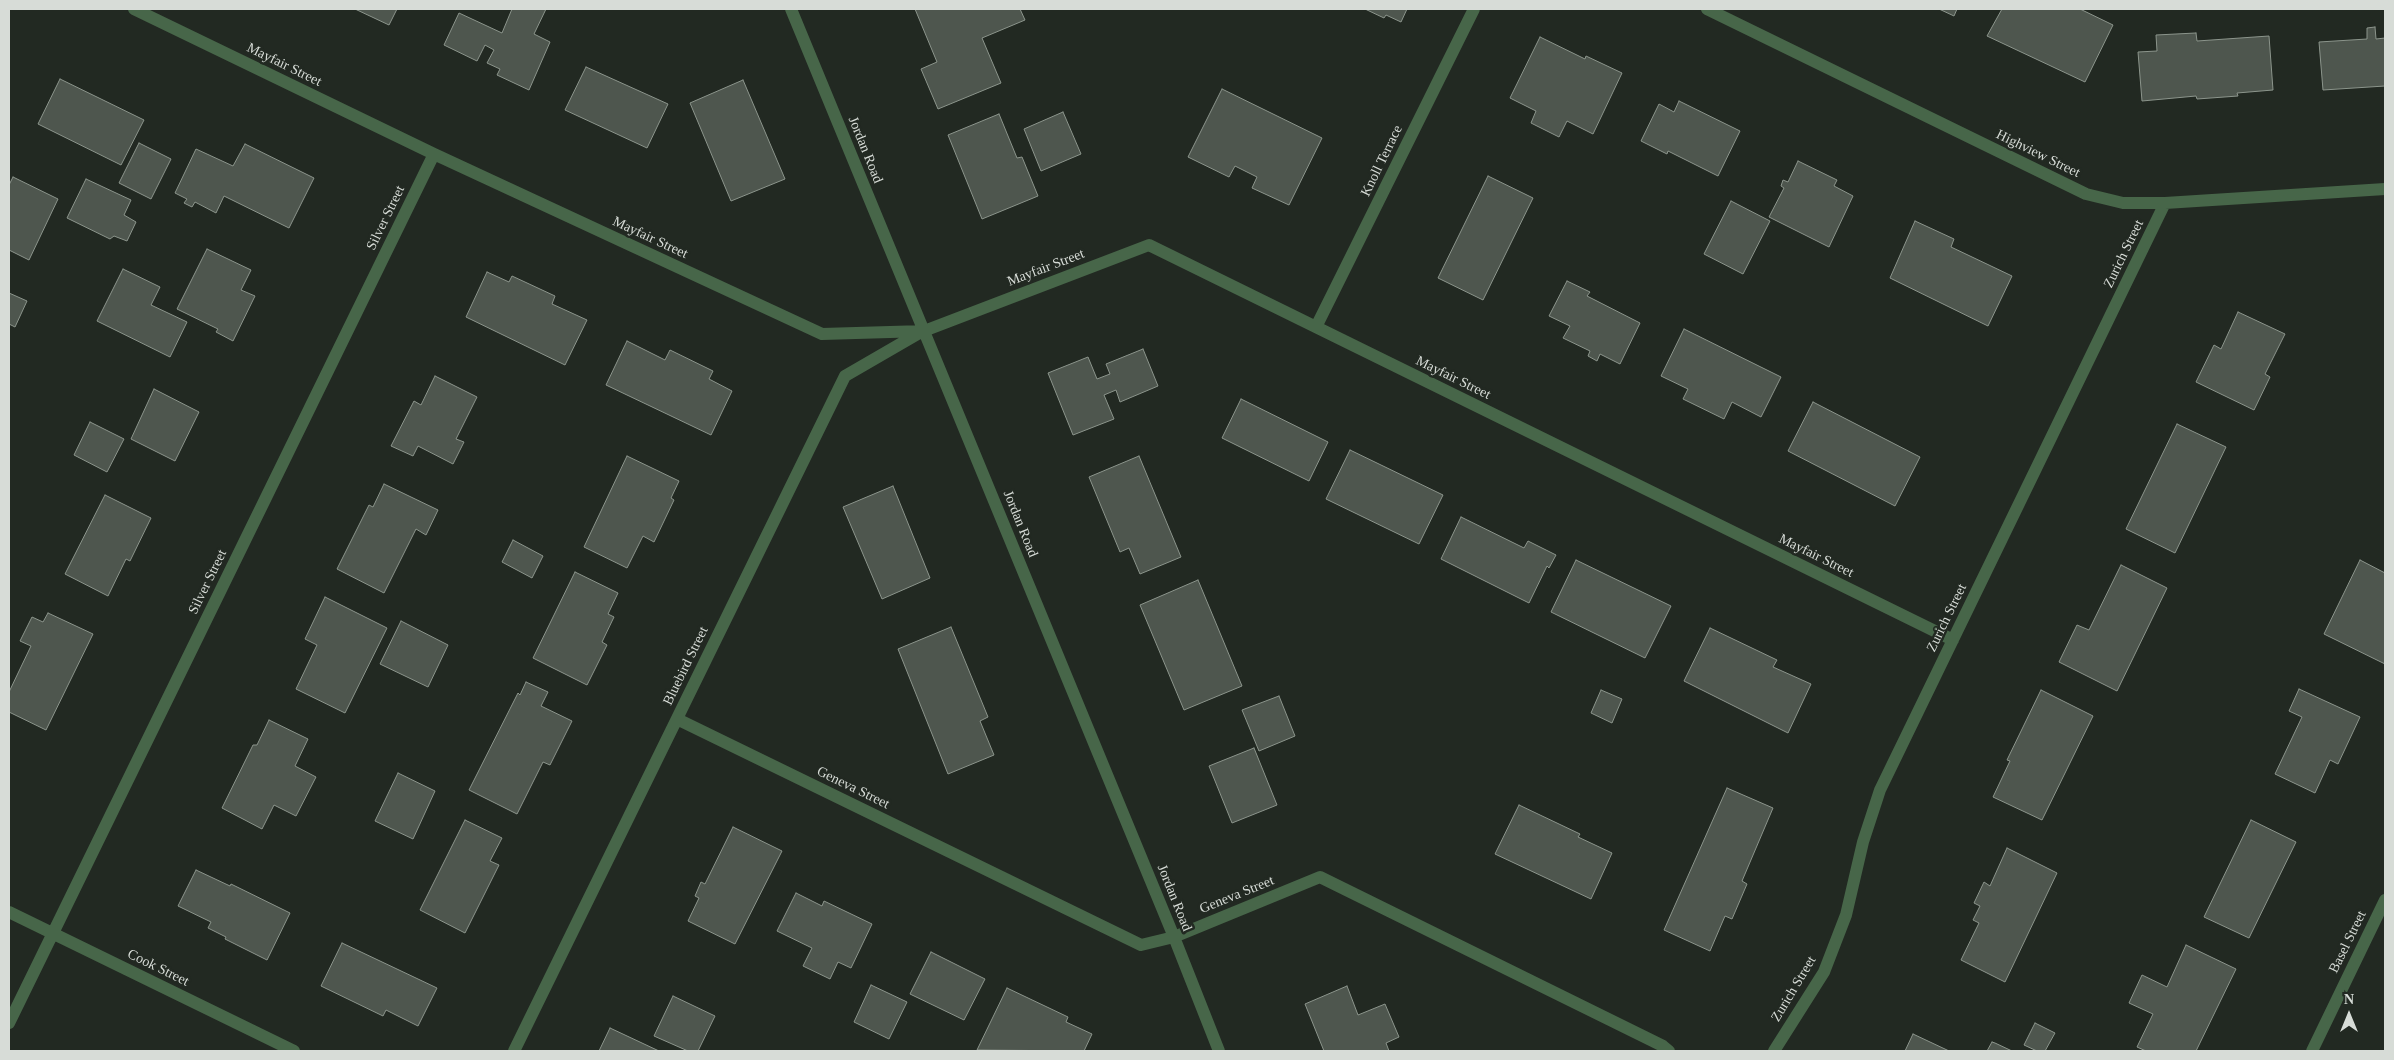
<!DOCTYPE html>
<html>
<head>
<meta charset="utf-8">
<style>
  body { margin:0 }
  #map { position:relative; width:2394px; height:1060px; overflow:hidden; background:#222922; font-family:Georgia,serif }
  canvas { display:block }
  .frame { position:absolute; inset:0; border:10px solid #d7dcd7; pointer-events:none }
  .north { position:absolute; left:2324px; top:990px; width:50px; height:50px; -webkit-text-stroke:4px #222922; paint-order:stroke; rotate:0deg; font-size:14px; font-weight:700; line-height:20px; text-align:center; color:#d7dcd7 }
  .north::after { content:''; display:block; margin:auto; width:18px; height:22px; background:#d7dcd7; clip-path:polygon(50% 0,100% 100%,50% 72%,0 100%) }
</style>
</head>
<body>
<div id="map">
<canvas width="2394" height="1060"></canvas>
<div class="frame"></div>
<div class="north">N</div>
</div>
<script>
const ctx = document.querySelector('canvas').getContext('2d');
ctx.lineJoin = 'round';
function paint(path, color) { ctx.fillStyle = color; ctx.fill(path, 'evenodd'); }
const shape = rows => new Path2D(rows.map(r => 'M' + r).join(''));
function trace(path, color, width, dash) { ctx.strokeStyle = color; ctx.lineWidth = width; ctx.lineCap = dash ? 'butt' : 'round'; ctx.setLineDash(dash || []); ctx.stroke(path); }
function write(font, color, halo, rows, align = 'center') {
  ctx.font = font + ' Georgia,serif'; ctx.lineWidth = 5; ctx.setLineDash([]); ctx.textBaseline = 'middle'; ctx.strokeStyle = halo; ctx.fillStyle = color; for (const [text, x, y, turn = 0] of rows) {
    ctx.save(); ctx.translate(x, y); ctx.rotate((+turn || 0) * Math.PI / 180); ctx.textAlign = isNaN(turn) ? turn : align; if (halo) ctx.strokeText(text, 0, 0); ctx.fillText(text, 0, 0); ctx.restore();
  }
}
const building = shape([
  [355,9,397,9,389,25,355,9],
  [512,9,546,9,534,34,550,42,529,90,497,75,500,69,487,63,494,50,485,45,477,61,444,45,459,13,502,33,512,9],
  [915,9,1020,9,1025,20,982,38,1001,83,938,109,921,69,937,62,915,9],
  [1365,9,1407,9,1401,22,1386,15,1384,18,1365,9],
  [1939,9,1957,9,1954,16,1939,9],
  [2002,9,2080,9,2113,25,2085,82,1987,36,2002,9],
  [2375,27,2376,39,2385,38,2385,86,2323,90,2319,42,2367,39,2367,28,2375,27],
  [2196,33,2197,41,2269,36,2273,90,2237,93,2238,96,2197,99,2196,96,2142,101,2138,52,2157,51,2156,35,2196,33],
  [1540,37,1585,59,1586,56,1622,73,1593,134,1567,121,1559,137,1531,123,1536,111,1510,98,1540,37],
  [586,67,668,104,647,148,565,110,586,67],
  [60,79,144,120,121,165,38,124,60,79],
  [743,80,785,179,731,201,690,103,743,80],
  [1222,89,1322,138,1289,205,1252,188,1257,177,1235,166,1229,177,1188,157,1222,89],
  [1679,101,1740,131,1718,176,1668,151,1667,154,1641,141,1659,104,1674,112,1679,101],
  [1063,112,1081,154,1041,171,1024,129,1063,112],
  [999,114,1017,158,1022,157,1038,196,982,219,948,135,999,114],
  [139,143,171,159,151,199,119,183,139,143],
  [245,144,314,178,289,228,224,196,216,213,195,202,192,207,184,203,187,199,175,193,196,149,233,166,245,144],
  [1798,161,1837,180,1834,186,1853,196,1829,247,1769,217,1784,188,1781,186,1783,180,1788,182,1798,161],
  [1488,176,1533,198,1483,300,1438,278,1488,176],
  [13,177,58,199,29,260,9,250,9,185,13,177],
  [86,179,131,200,124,215,136,222,127,241,114,236,110,239,67,218,86,179],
  [1731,201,1770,221,1743,274,1704,254,1731,201],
  [1915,221,1954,239,1951,247,2012,276,1988,326,1890,278,1915,221],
  [207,249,251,270,241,290,255,296,233,341,216,332,218,329,177,309,207,249],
  [123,269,160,287,151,305,187,322,170,357,97,321,123,269],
  [487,272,509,282,512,276,555,296,552,304,587,320,565,365,466,317,487,272],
  [1567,281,1590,292,1587,296,1640,323,1620,364,1600,354,1597,361,1588,356,1590,351,1563,338,1570,326,1549,316,1567,281],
  [9,293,27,301,15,327,9,324,9,293],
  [2238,312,2285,334,2265,374,2270,377,2254,410,2196,382,2214,345,2221,349,2238,312],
  [1684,329,1781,377,1761,417,1732,402,1724,419,1683,399,1688,389,1661,376,1684,329],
  [627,341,665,360,670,350,713,371,709,379,732,391,711,435,606,385,627,341],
  [1143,349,1158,386,1120,402,1116,390,1104,395,1114,419,1073,435,1048,373,1088,357,1097,379,1110,374,1106,364,1143,349],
  [435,376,477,397,456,439,464,442,453,464,418,446,413,456,391,446,414,401,421,405,435,376],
  [154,389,199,412,175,461,131,439,154,389],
  [1241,399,1328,442,1309,481,1222,438,1241,399],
  [1813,402,1920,457,1895,506,1788,451,1813,402],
  [90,422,124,439,107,472,74,455,90,422],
  [2177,424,2226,447,2175,553,2126,529,2177,424],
  [1350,450,1443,495,1419,544,1326,499,1350,450],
  [627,456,679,481,671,498,674,500,654,542,643,536,627,568,584,547,627,456],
  [1139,456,1181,557,1140,574,1129,548,1120,552,1089,477,1139,456],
  [384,484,438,510,426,535,416,529,384,593,337,569,369,505,373,507,384,484],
  [893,486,930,578,882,599,843,507,893,486],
  [105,495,151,518,130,561,126,559,108,596,65,574,105,495],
  [1461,517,1524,548,1528,541,1556,555,1549,568,1547,566,1529,603,1441,559,1461,517],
  [513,540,543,556,532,578,502,562,513,540],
  [1576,560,1671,606,1645,658,1551,612,1576,560],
  [2360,560,2385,573,2385,664,2324,634,2360,560],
  [2121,565,2167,588,2117,691,2059,662,2077,625,2089,630,2121,565],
  [575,572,618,593,608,614,614,617,602,642,607,645,587,685,533,658,575,572],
  [1198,580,1242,686,1184,710,1140,605,1198,580],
  [325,597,387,628,345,713,296,689,317,645,305,639,325,597],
  [48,613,93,634,46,730,9,712,9,692,31,646,20,641,32,617,43,622,48,613],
  [401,621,448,645,428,687,380,664,401,621],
  [951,627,988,717,980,721,994,755,948,774,898,649,951,627],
  [1710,628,1777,660,1773,667,1811,684,1788,733,1684,681,1710,628],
  [526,682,548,692,541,706,572,721,550,765,543,762,517,814,469,790,518,693,520,695,526,682],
  [2299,689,2360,717,2338,764,2330,760,2315,793,2275,774,2302,717,2289,711,2299,689],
  [1601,690,1622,699,1612,723,1591,713,1601,690],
  [2041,690,2093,716,2042,820,1993,797,2010,761,2007,760,2041,690],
  [1279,696,1295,736,1259,751,1242,710,1279,696],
  [269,720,308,739,295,766,316,777,296,816,274,805,262,829,222,808,253,745,257,745,269,720],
  [1254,748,1277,805,1232,823,1209,766,1254,748],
  [398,773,435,791,413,839,375,821,398,773],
  [1727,788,1773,808,1742,881,1747,884,1732,919,1725,916,1710,951,1664,930,1727,788],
  [1519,805,1580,834,1578,837,1612,853,1591,899,1495,854,1519,805],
  [465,820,502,838,490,861,499,865,465,933,420,910,465,820],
  [2251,820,2296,842,2249,938,2204,917,2251,820],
  [733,827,782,851,735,944,688,921,699,898,695,896,701,882,705,884,733,827],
  [2007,848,2057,873,2005,982,1961,960,1979,923,1973,920,1980,906,1974,903,1984,882,1990,886,2007,848],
  [196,870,230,886,231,884,290,913,267,960,225,939,226,937,208,928,211,922,178,906,196,870],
  [796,893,822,906,824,901,872,924,851,968,838,962,830,979,803,966,812,948,777,931,796,893],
  [342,943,437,988,418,1026,386,1010,383,1016,321,986,342,943],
  [2186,945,2236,969,2196,1051,2146,1051,2137,1047,2153,1014,2129,1003,2142,975,2167,987,2186,945],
  [931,952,985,979,964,1020,910,994,931,952],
  [871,985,907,1002,889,1039,854,1022,871,985],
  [1347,986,1358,1015,1385,1004,1399,1037,1386,1043,1389,1051,1324,1051,1305,1004,1347,986],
  [1007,988,1068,1017,1066,1022,1092,1034,1084,1051,977,1050,1007,988],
  [673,996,715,1016,698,1051,688,1051,654,1036,673,996],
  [2035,1023,2055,1033,2045,1051,2037,1051,2024,1045,2035,1023],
  [610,1028,659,1051,599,1051,610,1028],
  [1913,1034,1947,1050,1949,1051,1905,1051,1913,1034],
  [1992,1042,1995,1043,2012,1051,1987,1051,1992,1042]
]);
paint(building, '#4e564e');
trace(building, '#8c958c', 1);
trace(shape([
  [134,9,434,154,822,334,924,331,1149,245,1953,640],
  [791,9,1174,937,1219,1051],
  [1707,9,2086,194,2123,203,2165,203,2385,189],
  [1316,327,1474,9],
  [677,719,1141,945,1174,937,1320,877,1663,1046,1669,1051],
  [9,912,294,1051],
  [9,1023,434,154],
  [514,1051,845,376,921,332],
  [1774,1051,1824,972,1846,915,1863,842,1880,790,2165,203],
  [2312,1051,2385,900]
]), '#476649', 12);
write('14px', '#d7dcd7', '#222922', [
  ["Mayfair Street",284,65,26],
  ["Jordan Road",865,150,68],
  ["Highview Street",2038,154,26],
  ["Knoll Terrace",1382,161,-64],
  ["Silver Street",386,218,-64],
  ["Mayfair Street",650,238,25],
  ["Zurich Street",2124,254,-64],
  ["Mayfair Street",1046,268,-21],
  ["Mayfair Street",1453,378,26],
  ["Jordan Road",1020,524,68],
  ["Mayfair Street",1816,556,26],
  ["Silver Street",208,582,-64],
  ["Zurich Street",1947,618,-64],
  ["Bluebird Street",686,666,-64],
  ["Geneva Street",853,788,26],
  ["Geneva Street",1237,895,-22],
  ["Jordan Road",1174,898,68],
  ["Basel Street",2348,942,-64],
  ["Cook Street",158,968,26],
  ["Zurich Street",1794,989,-59]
]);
</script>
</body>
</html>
